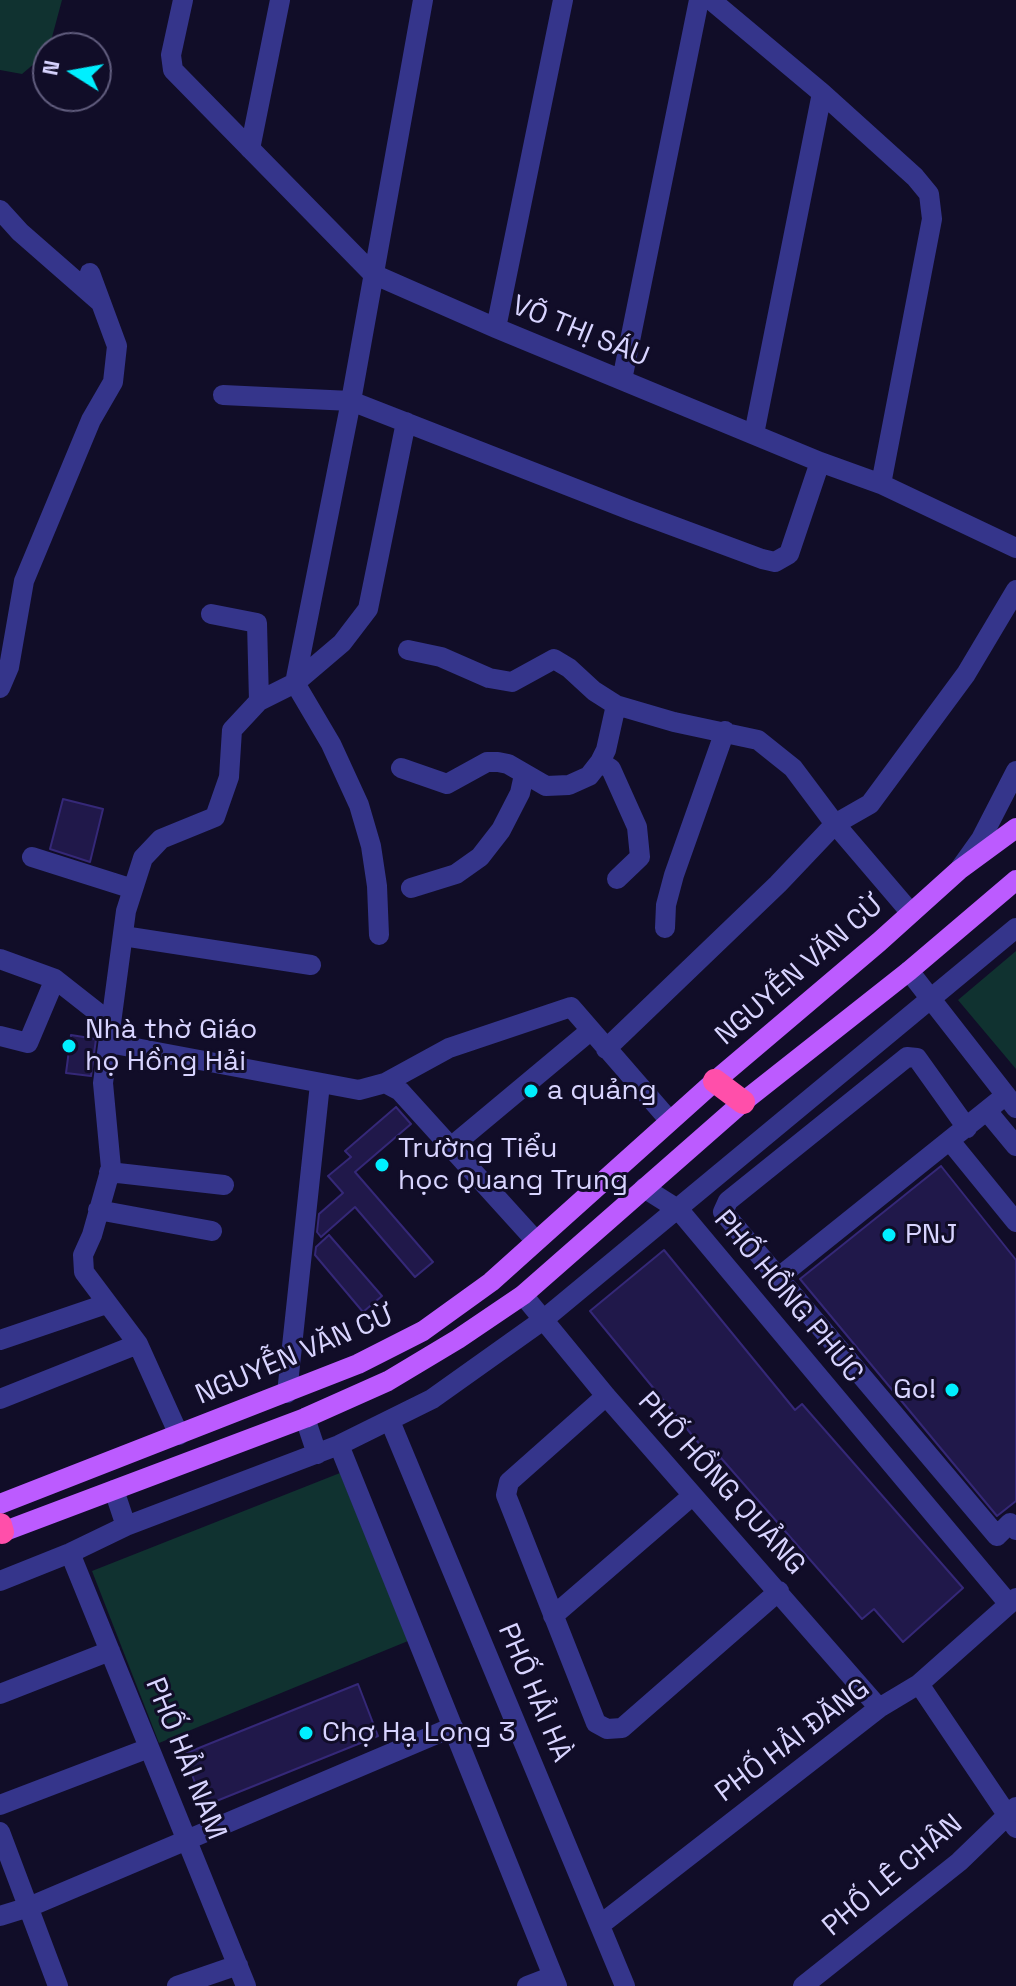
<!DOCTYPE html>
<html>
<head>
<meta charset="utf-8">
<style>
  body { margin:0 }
  #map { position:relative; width:1016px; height:1986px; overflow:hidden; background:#110d28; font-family:"Space Grotesk",sans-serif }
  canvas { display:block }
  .north { position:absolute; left:32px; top:32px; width:80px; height:80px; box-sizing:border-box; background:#110d28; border:2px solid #615d7e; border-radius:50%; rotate:281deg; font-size:22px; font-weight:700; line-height:32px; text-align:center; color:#d8d4ff }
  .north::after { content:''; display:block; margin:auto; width:28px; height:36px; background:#00efff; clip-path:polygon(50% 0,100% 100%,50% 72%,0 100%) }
</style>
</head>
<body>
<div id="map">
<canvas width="1016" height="1986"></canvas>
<div class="north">N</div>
</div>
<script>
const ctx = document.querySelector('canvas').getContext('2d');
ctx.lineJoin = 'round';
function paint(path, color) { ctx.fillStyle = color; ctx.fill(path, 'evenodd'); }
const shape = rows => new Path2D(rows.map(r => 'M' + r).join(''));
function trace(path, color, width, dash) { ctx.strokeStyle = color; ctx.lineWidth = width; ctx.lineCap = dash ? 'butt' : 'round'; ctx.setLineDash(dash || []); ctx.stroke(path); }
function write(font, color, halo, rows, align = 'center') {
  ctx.font = font + ' "Space Grotesk",sans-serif'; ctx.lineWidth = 6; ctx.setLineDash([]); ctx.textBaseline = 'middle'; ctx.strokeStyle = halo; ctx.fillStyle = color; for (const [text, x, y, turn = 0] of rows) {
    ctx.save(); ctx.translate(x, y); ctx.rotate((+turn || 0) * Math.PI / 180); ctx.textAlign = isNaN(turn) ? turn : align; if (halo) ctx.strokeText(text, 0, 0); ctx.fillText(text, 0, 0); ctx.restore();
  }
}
paint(shape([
  [0,0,62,0,48,52,22,74,0,70],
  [1016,951,1016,1069,958,1000],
  [340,1473,408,1641,159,1743,92,1571]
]), '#103230');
const building = shape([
  [63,799,103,809,90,862,50,849,63,799],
  [71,1035,96,1039,91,1076,66,1073,71,1035],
  [396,1107,411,1124,355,1172,433,1262,415,1277,355,1207,321,1237,317,1232,319,1214,343,1193,328,1176,351,1157,345,1151,396,1107],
  [941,1166,1016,1260,1016,1501,997,1516,800,1279,941,1166],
  [329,1235,382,1296,363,1312,315,1255,316,1247,329,1235],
  [664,1250,795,1410,802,1404,963,1588,903,1642,874,1609,862,1619,721,1458,715,1463,590,1311,664,1250],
  [358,1684,378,1736,204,1806,184,1754,358,1684]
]);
paint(building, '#20184a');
trace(building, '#352878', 2);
trace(shape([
  [183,0,171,55,173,70,373,274,496,328,820,462,881,484,1016,548],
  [711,0,822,93,915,177,929,194,932,219,881,484],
  [250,149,280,0],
  [0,210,20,232,100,302],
  [496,328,563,0],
  [622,380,699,0],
  [223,395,351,401,630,510,762,559,775,562,789,554,820,462],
  [754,434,822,93],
  [211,614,257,623,259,701],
  [408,650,441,657,489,678,512,682,554,659,569,668,594,691,616,705,674,722,758,740,793,768,835,824,911,913],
  [0,688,9,667,24,581,91,420,113,382,117,346,90,273],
  [600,762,611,769,637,827,640,857,617,879],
  [401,768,447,784,487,762,498,762,508,764,546,786,569,785,589,776,600,762,606,750,616,705],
  [32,857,133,889],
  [961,867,981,839,1016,771],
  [411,888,456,874,480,857,501,830,520,793,524,775],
  [665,928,666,905,674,875,725,731],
  [379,935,377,886,371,846,359,805,331,744,295,683,351,401,423,0],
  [123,936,311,965],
  [0,959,55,979,111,1023],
  [909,971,1016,1108],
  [0,1036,28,1043,55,979],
  [109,1043,359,1090,385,1083,400,1091,535,1240],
  [606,1049,778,884,835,824,870,804,966,674,1016,590],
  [385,1083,449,1048,571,1007,670,1121],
  [987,1111,1016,1146],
  [967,1128,917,1058,907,1057,728,1201,723,1212,997,1536,1010,1523,1016,1530],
  [950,1141,1016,1222],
  [451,1147,590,1031],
  [109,1172,224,1185],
  [644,1188,679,1210,1009,1604],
  [98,1210,212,1231],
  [779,1277,1006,1095],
  [523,1295,606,1396,879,1708],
  [0,1340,106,1304],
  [287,1393,320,1084],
  [606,1396,509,1482,506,1495,596,1723,607,1729,622,1728,779,1591],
  [0,1399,138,1344],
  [305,1418,317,1454],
  [390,1421,625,1986],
  [179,1435,138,1344,84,1272,83,1255,92,1235,111,1168,103,1083,126,911,143,858,161,839,215,817,229,777,232,730,259,701,295,683,342,643,368,609,406,422],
  [339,1445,557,1986],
  [114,1490,126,1526],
  [70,1553,246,1986],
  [0,1581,70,1553,126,1526,339,1445,432,1399,543,1320,1016,928],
  [553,1616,692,1496],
  [919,1684,1016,1828],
  [0,1694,110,1651],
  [0,1805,149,1748],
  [0,1832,58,1986],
  [0,1916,29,1907,453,1727],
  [600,1925,879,1708,919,1684,1016,1598],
  [177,1986,238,1965],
  [527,1986,553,1976],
  [803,1986,959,1862,1016,1807]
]), '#35358b', 20);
trace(shape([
  [0,1504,358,1364,423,1331,491,1282,715,1081,879,942,959,870,1016,828],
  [0,1533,305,1418,388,1381,458,1339,523,1295,743,1102,909,971,1016,880]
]), '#bc5bff', 20);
trace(shape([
  [715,1081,743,1102],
  [0,1525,2,1532]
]), '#ff4faa', 24);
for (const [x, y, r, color] of [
  [69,1046,8,"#00efff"],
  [531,1091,8,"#00efff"],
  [382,1165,8,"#00efff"],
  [889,1235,8,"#00efff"],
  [952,1390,8,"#00efff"],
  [306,1733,8,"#00efff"]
]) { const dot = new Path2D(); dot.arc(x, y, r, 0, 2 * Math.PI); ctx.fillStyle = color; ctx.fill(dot); trace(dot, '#110d28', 3); }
write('28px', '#d8d4ff', '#110d28', [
  ["VÕ THỊ SÁU",580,332,22],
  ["NGUYỄN VĂN CỪ",800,971,-41],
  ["PHỐ HỒNG PHÚC",788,1297,50],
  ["NGUYỄN VĂN CỪ",295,1356,-23],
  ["PHỐ HỒNG QUẢNG",721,1484,48],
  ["PHỐ HẢI HÀ",534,1693,67],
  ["PHỐ HẢI ĐĂNG",793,1741,-37],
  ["PHỐ HẢI NAM",185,1759,68],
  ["PHỐ LÊ CHÂN",893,1876,-40]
]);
write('28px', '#d8d4ff', '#110d28', [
  ["Nhà thờ Giáo",85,1030],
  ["họ Hồng Hải",85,1062],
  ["a quảng",547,1091],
  ["Trường Tiểu",398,1149],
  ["học Quang Trung",398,1181],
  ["PNJ",905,1235],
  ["Go!",936,1390,"right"],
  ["Chợ Hạ Long 3",322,1733]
], 'left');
</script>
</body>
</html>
